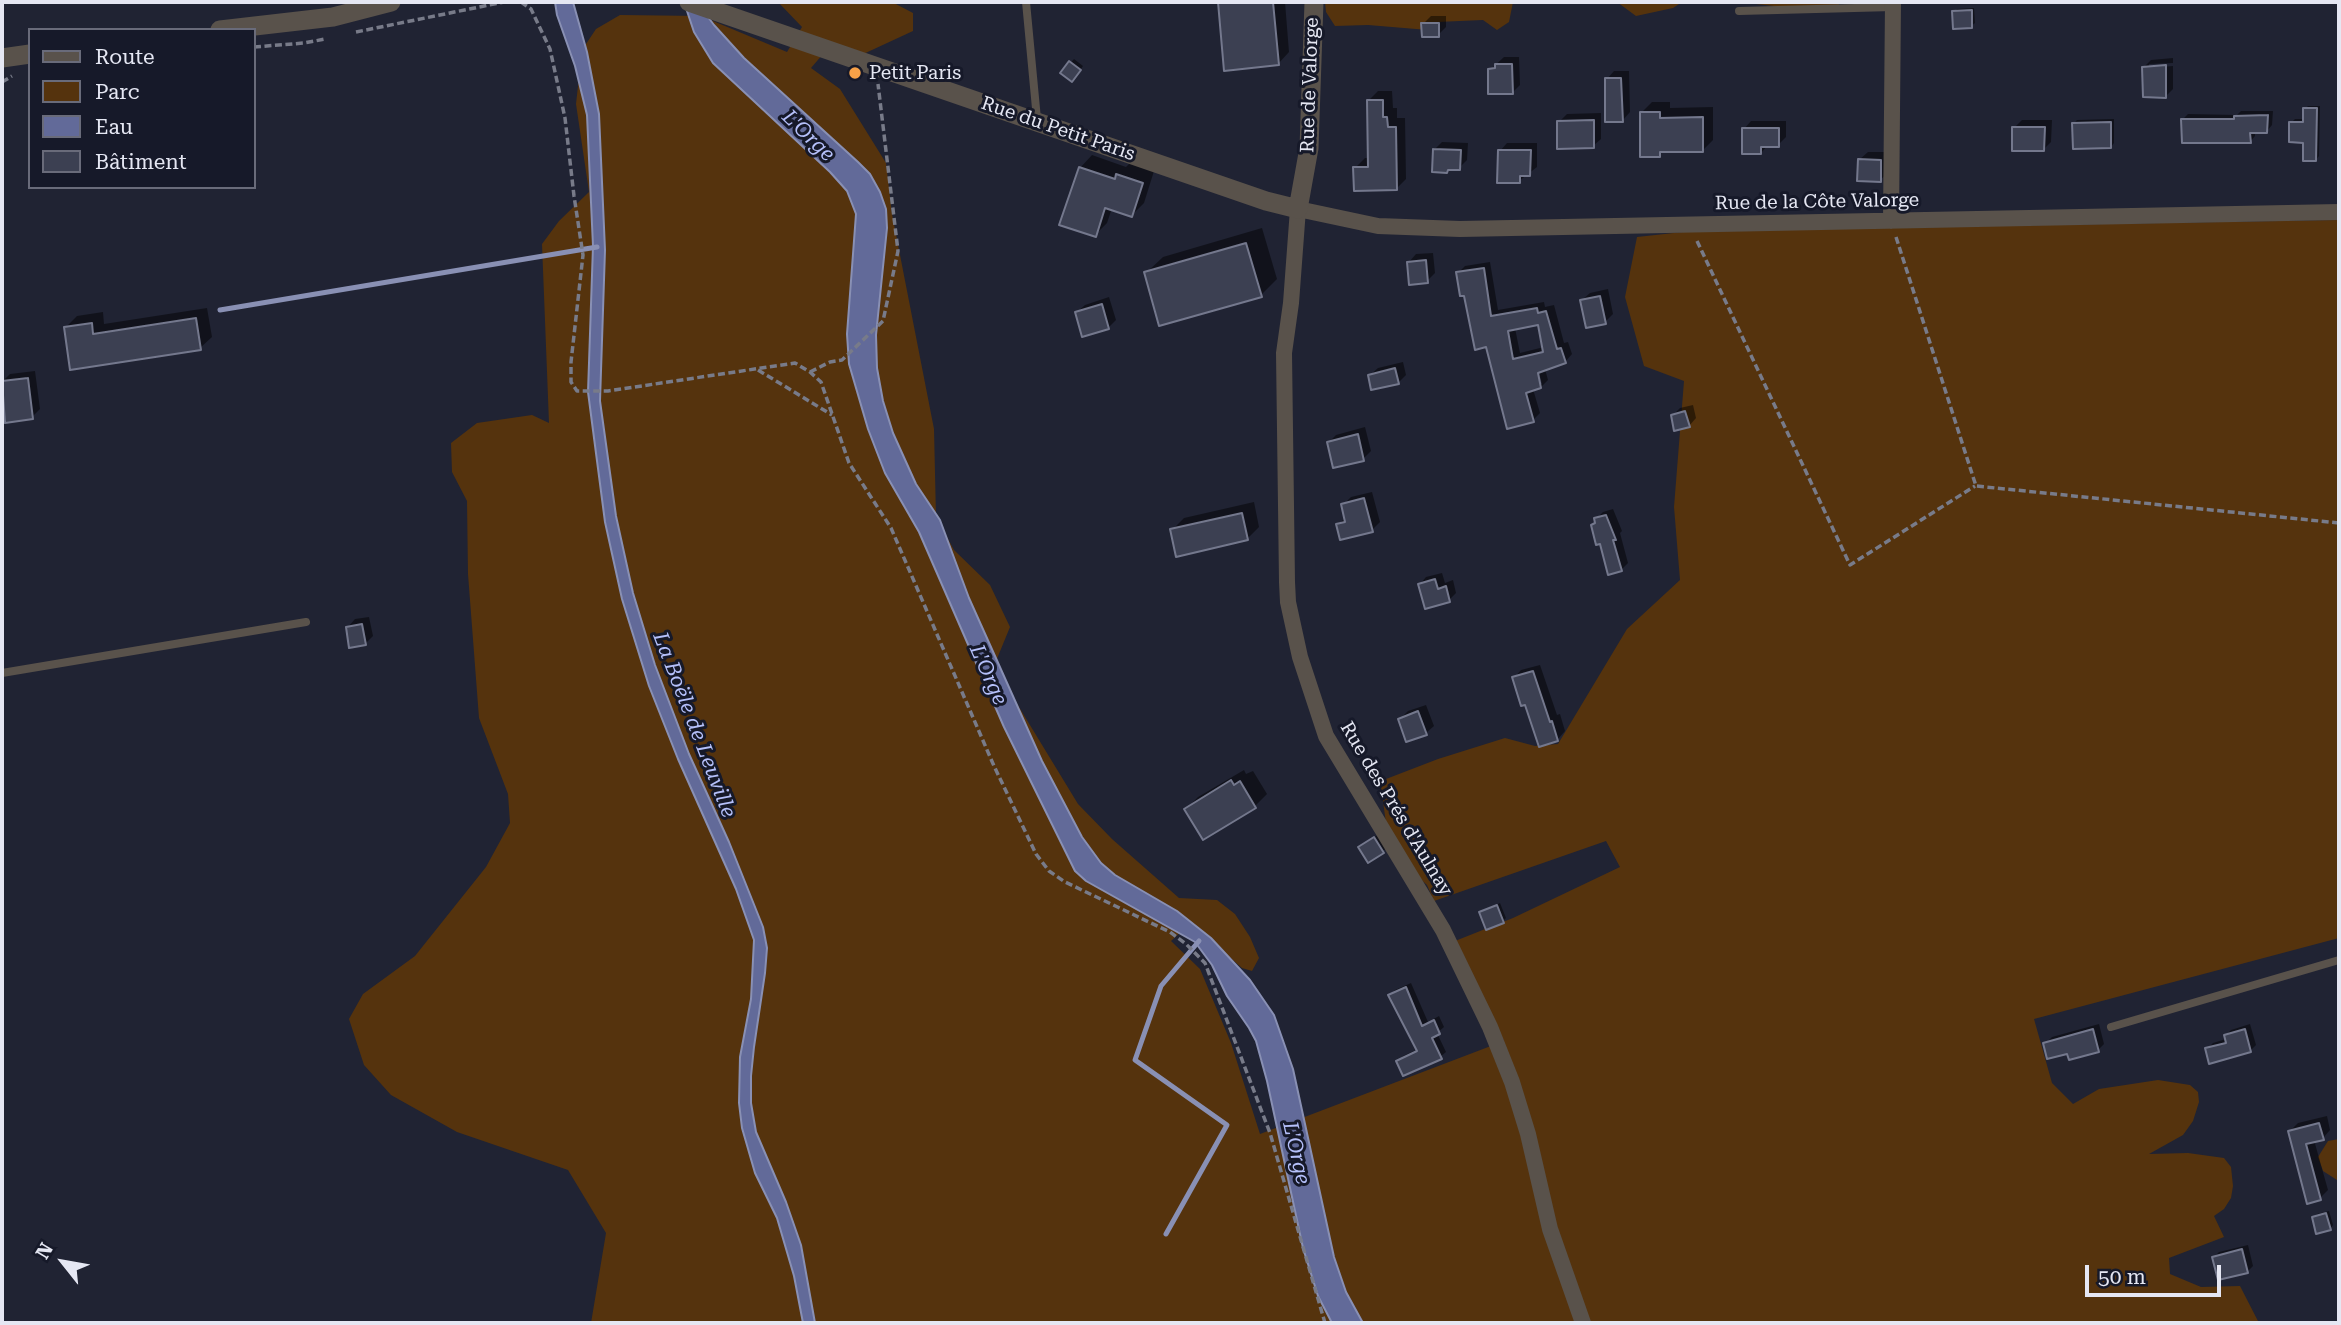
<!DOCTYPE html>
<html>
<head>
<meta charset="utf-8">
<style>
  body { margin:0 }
  #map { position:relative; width:2341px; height:1325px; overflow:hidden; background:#202333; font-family:"Roboto Serif",serif }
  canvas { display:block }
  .frame { position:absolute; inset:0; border:4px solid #e5e7f3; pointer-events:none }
  .legend { position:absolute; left:28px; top:28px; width:228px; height:161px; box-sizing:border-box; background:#161929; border:2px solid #696b7a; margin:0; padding:9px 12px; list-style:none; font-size:21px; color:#e5e7f3 }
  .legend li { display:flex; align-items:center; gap:14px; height:35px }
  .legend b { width:35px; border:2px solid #696b7a }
  .north { position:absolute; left:28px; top:1227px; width:70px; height:70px; -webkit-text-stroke:5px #161929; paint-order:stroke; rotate:301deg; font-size:19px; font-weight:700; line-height:28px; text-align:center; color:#e5e7f3 }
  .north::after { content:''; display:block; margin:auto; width:24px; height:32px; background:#e5e7f3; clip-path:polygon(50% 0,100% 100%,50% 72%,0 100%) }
  .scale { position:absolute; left:2085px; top:1265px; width:136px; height:32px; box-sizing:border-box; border:4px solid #e5e7f3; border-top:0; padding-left:9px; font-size:21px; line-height:24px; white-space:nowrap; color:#e5e7f3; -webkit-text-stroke:5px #161929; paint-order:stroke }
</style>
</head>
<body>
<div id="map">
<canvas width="2341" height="1325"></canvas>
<div class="frame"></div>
<ul class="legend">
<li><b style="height:9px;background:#59524b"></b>Route</li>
<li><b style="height:19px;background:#55330d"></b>Parc</li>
<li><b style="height:19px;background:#626a99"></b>Eau</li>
<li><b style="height:19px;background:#3c4052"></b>Bâtiment</li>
</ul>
<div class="north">N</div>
<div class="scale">50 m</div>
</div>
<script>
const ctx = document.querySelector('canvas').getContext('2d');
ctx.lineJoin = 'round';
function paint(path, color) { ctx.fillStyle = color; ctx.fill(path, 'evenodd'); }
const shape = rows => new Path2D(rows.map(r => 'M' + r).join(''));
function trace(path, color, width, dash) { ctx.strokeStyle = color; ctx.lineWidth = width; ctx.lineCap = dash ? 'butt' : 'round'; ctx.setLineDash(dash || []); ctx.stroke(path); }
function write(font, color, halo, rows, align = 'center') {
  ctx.font = font + ' "Roboto Serif",serif'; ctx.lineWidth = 6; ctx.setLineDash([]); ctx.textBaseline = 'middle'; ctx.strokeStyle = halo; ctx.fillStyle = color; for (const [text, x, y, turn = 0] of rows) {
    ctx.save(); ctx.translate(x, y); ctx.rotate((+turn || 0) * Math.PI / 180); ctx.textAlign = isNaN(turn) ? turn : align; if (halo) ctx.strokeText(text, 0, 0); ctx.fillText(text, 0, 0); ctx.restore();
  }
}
paint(shape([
  [778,2,892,2,913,13,913,31,859,56,823,54,811,68,840,89,886,163,892,214,934,429,936,517,954,550,990,585,1010,627,994,666,1078,804,1112,839,1179,898,1217,900,1235,914,1250,937,1259,958,1252,971,1242,968,1202,933,1182,931,1171,941,1200,969,1231,1043,1260,1134,1504,1041,1455,941,1513,918,1620,867,1606,841,1434,901,1427,885,1413,872,1386,823,1381,787,1386,779,1438,759,1505,738,1535,746,1558,744,1627,629,1680,580,1674,507,1684,381,1644,366,1625,297,1637,237,1692,231,2339,220,2339,938,2034,1019,2052,1083,2073,1104,2099,1089,2158,1080,2190,1085,2198,1092,2199,1102,2193,1121,2183,1135,2149,1154,2188,1153,2224,1158,2231,1167,2233,1186,2231,1198,2224,1209,2214,1216,2224,1237,2169,1258,2170,1274,2201,1287,2240,1286,2259,1323,591,1323,606,1233,568,1170,457,1132,391,1095,364,1065,349,1019,363,994,415,956,486,867,510,823,508,794,479,718,468,574,467,501,452,472,451,443,477,423,532,415,549,423,542,244,559,221,589,192,576,104,582,50,596,29,620,15,701,16,787,52,802,27],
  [1325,2,1513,2,1509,22,1497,30,1483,20,1437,22,1428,30,1368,25,1335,26,1326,12],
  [1617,2,1682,2,1673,8,1636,16],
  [1738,2,1840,2,1837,8,1801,9],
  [2339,1139,2339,1179,2337,1180,2323,1171,2318,1157,2328,1141]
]), '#55330d');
const water = shape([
  [555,2,573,2,587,52,599,114,605,250,600,401,616,516,633,593,655,665,689,754,729,842,763,927,767,948,765,973,754,1047,751,1076,751,1103,756,1132,786,1202,801,1245,815,1323,803,1323,794,1276,777,1218,755,1173,742,1128,739,1103,740,1057,751,999,754,940,736,889,678,759,649,686,622,599,605,522,588,392,593,246,587,115,575,66,557,15,555,2],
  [684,2,702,9,714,25,744,58,858,162,870,174,880,192,886,209,887,228,876,335,877,368,883,401,893,433,916,484,940,520,969,598,1042,761,1082,837,1101,863,1115,875,1177,911,1211,938,1250,980,1274,1015,1293,1069,1334,1257,1346,1292,1363,1323,1332,1323,1318,1296,1303,1248,1267,1081,1256,1041,1249,1028,1227,996,1212,965,1195,942,1086,881,1075,871,1004,727,919,532,885,473,868,429,849,364,847,334,856,214,847,191,830,172,713,63,694,32,684,2]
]);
paint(water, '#626a99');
trace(water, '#8990b4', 2);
paint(shape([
  [1220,2,1285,2,1289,52,1278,64,1226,69],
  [1974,8,1975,23,1971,26,1954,12,1957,9],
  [1431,16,1446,16,1446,27,1438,35,1423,24],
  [1504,57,1519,57,1520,85,1512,93,1490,70],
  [2173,58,2173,63,2149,64,2149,68,2173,66,2173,89,2166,96,2144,67,2151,60],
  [1074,59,1083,66,1075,77,1062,72],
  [1614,71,1629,71,1630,112,1623,120,1607,79],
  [1378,91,1392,91,1393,108,1397,108,1397,118,1405,118,1406,179,1396,189,1355,168,1365,158,1369,158,1368,101],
  [1652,102,1670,102,1670,108,1713,107,1713,140,1702,151,1664,151,1659,155,1641,113],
  [2308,106,2320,106,2319,156,2316,160,2291,123,2295,119,2305,119,2305,109],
  [2241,111,2273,111,2272,125,2267,131,2255,131,2255,136,2250,142,2183,119,2188,114,2237,115],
  [1601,113,1601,139,1593,146,1559,122,1567,114],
  [2114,119,2114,143,2111,147,2074,123,2077,120],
  [2022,120,2052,120,2051,142,2043,150,2014,128],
  [1751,121,1786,121,1786,137,1778,145,1768,145,1761,153,1744,129],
  [1442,142,1468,143,1467,160,1459,168,1434,150],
  [1507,143,1537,143,1537,167,1519,181,1500,151],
  [1868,152,1888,152,1888,173,1880,180,1860,159],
  [1092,155,1126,167,1130,163,1154,171,1144,203,1132,215,1112,208,1107,223,1095,235,1080,168],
  [1262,228,1277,279,1261,295,1146,273,1163,257],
  [1433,253,1435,273,1427,281,1409,262,1416,254],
  [1490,262,1498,310,1544,302,1545,307,1554,305,1564,343,1568,342,1572,354,1565,362,1545,369,1548,380,1541,387,1533,389,1540,413,1533,420,1487,345,1458,273,1465,266],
  [1539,323,1544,347,1520,353,1515,328],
  [1537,364,1542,384,1539,384],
  [1608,289,1613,314,1605,322,1582,300,1590,293],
  [1109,297,1116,320,1108,328,1077,312,1085,305],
  [207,308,212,337,200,348,72,368,66,327,77,316,103,312,104,324],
  [1403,362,1406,375,1398,383,1370,375,1378,368],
  [35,371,40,409,32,417,7,421,2,382,10,374],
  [1693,405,1696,418,1689,426,1673,415,1680,408],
  [1365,427,1371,451,1363,459,1329,442,1336,435],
  [1372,492,1380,522,1372,530,1338,525,1346,517,1343,505,1351,497],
  [1254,502,1259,527,1247,539,1172,530,1184,518],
  [1613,509,1622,531,1620,533,1628,563,1621,570,1601,542,1596,519,1603,512],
  [1442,573,1445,583,1453,580,1456,593,1449,600,1420,584,1426,577],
  [369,617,373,636,365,644,348,627,355,619],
  [1540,665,1557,715,1560,714,1565,731,1558,739,1540,745,1526,703,1514,678,1521,670],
  [1426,705,1434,726,1426,733,1400,719,1408,711],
  [1244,770,1246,774,1253,771,1267,794,1255,806,1186,809,1198,797],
  [1378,835,1387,848,1369,861,1363,844],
  [1500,903,1506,918,1503,921,1481,913],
  [1411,983,1428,1022,1439,1016,1444,1027,1437,1033,1446,1052,1440,1057,1398,1062,1403,1056,1418,1049,1390,995,1395,990],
  [2099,1024,2104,1044,2098,1050,2069,1052,2045,1044,2052,1037],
  [2250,1024,2256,1045,2250,1051,2207,1049,2213,1043,2226,1039,2225,1036,2231,1030],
  [2327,1116,2330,1130,2323,1138,2314,1140,2328,1190,2320,1198,2290,1131,2298,1123],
  [2329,1211,2333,1225,2330,1229,2314,1217,2317,1214],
  [2248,1245,2253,1266,2248,1271,2214,1257,2219,1252]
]), '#0007');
trace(shape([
  [220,310,597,247],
  [1166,1234,1227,1125,1135,1060,1161,986,1199,941]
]), '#8990b4', 5);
const building = shape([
  [1218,2,1273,2,1279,65,1224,71,1218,2],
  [1972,10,1972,28,1953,29,1952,11,1972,10],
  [1421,23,1439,23,1439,37,1422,37,1421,23],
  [1069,61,1081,70,1072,82,1060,73,1069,61],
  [1495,64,1512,64,1513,94,1488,94,1488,69,1495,68,1495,64],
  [2166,65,2166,98,2143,97,2142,67,2166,65],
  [1605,78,1621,78,1623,122,1605,122,1605,78],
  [1367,100,1383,100,1383,117,1387,117,1388,127,1396,127,1397,190,1354,191,1353,167,1368,167,1367,100],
  [2303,108,2317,108,2316,161,2303,161,2303,143,2289,142,2289,122,2303,122,2303,108],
  [1640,112,1660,112,1660,118,1703,117,1703,152,1660,152,1660,157,1640,157,1640,112],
  [2268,115,2267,133,2250,133,2251,143,2182,143,2181,119,2234,119,2234,116,2268,115],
  [1594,120,1594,148,1557,149,1557,121,1594,120],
  [2111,122,2111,148,2073,149,2072,123,2111,122],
  [2012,127,2045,127,2044,151,2012,151,2012,127],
  [1742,128,1779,128,1779,147,1761,147,1761,154,1742,154,1742,128],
  [1433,149,1461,150,1460,170,1448,170,1447,173,1432,172,1433,149],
  [1498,150,1531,150,1530,176,1520,176,1520,183,1497,183,1498,150],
  [1858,159,1881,160,1881,182,1857,181,1858,159],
  [1079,167,1115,179,1116,174,1143,183,1132,217,1105,208,1096,237,1059,225,1079,167],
  [1246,243,1262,297,1159,326,1144,272,1246,243],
  [1426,260,1428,283,1409,285,1407,262,1426,260],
  [1484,268,1491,316,1537,308,1538,313,1546,311,1557,349,1561,348,1566,363,1538,373,1541,388,1526,393,1534,422,1507,429,1486,347,1475,350,1464,296,1460,296,1456,272,1484,268],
  [1538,325,1543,352,1513,359,1508,331,1538,325],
  [1600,296,1606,324,1586,328,1580,300,1600,296],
  [1102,304,1109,329,1082,337,1075,312,1102,304],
  [196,318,201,350,70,370,64,327,92,323,93,334,196,318],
  [1395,368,1399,384,1371,390,1368,375,1395,368],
  [28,378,33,419,5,423,2,381,28,378],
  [1685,411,1690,427,1674,431,1671,415,1685,411],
  [1358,434,1364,461,1333,468,1327,442,1358,434],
  [1364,498,1373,532,1340,540,1336,524,1345,522,1341,504,1364,498],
  [1242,513,1248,540,1176,557,1170,529,1242,513],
  [1606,515,1616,540,1613,540,1622,571,1608,575,1600,544,1596,545,1591,525,1595,523,1594,518,1606,515],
  [1435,579,1438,589,1446,586,1450,602,1425,609,1418,584,1435,579],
  [362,624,366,645,349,648,346,627,362,624],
  [1533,671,1550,722,1552,721,1558,741,1539,747,1525,705,1521,706,1512,677,1533,671],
  [1418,711,1427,735,1406,742,1398,719,1418,711],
  [1231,780,1234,785,1240,781,1256,808,1203,840,1184,809,1231,780],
  [1374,837,1384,853,1368,863,1358,847,1374,837],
  [1497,905,1504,923,1486,930,1479,912,1497,905],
  [1406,987,1422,1026,1434,1020,1440,1034,1432,1038,1442,1059,1403,1076,1396,1061,1417,1051,1388,995,1406,987],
  [2093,1029,2099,1052,2069,1060,2067,1054,2047,1059,2043,1043,2093,1029],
  [2245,1029,2251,1052,2209,1064,2205,1048,2226,1043,2224,1035,2245,1029],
  [2319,1123,2324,1140,2306,1144,2321,1200,2307,1204,2288,1131,2319,1123],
  [2326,1213,2331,1230,2316,1234,2312,1217,2326,1213],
  [2242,1249,2248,1273,2218,1280,2212,1257,2242,1249]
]);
paint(building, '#3c4052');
trace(building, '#74788d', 2);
trace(shape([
  [521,2,531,9,550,49,565,118,574,196,583,255,571,362,571,382,577,391,608,391,795,363,810,372,821,382,849,463,891,528,994,766,1036,854,1049,871,1065,882,1170,932,1186,944,1205,963,1270,1133,1325,1323],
  [356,32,504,2],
  [254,47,304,43,325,39],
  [2,82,12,76],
  [1896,237,1976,486,2339,523],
  [1697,241,1850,565,1975,486],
  [758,370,832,415],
  [810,372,830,362,842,360,883,321,898,251,878,84]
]), '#787b89', 3.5, [7, 3.5]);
trace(shape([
  [1026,2,1037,119],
  [1739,11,1893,7],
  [2,673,306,622],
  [2111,1027,2339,960]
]), '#59524b', 8);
trace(shape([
  [1891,221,1893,2],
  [1583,1323,1550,1229,1528,1134,1512,1082,1490,1027,1443,930,1326,736,1300,657,1288,602,1287,582,1284,353,1291,303,1298,209,1378,226,1460,229,2339,212]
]), '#59524b', 16);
trace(shape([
  [689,2,1266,201,1298,209,1309,148,1314,2],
  [220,30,333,17,391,2],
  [2,58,30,54]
]), '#59524b', 19);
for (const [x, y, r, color] of [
  [855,73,7,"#f7a148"]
]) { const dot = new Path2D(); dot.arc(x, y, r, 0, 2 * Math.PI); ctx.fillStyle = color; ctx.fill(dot); trace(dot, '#161929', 2.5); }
write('19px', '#e5e7f3', '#161929', [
  ["Petit Paris",869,73]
], 'left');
write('19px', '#e5e7f3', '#161929', [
  ["Rue de Valorge",1310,85,-88],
  ["Rue du Petit Paris",1058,129,19],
  ["Rue de la Côte Valorge",1817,202,-1],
  ["Rue des Prés d'Aulnay",1396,809,59]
]);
write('italic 21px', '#b5c0fa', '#161929', [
  ["L'Orge",808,136,44],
  ["L'Orge",988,675,66],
  ["La Boële de Leuville",694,725,69],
  ["L'Orge",1296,1153,77]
]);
</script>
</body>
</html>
